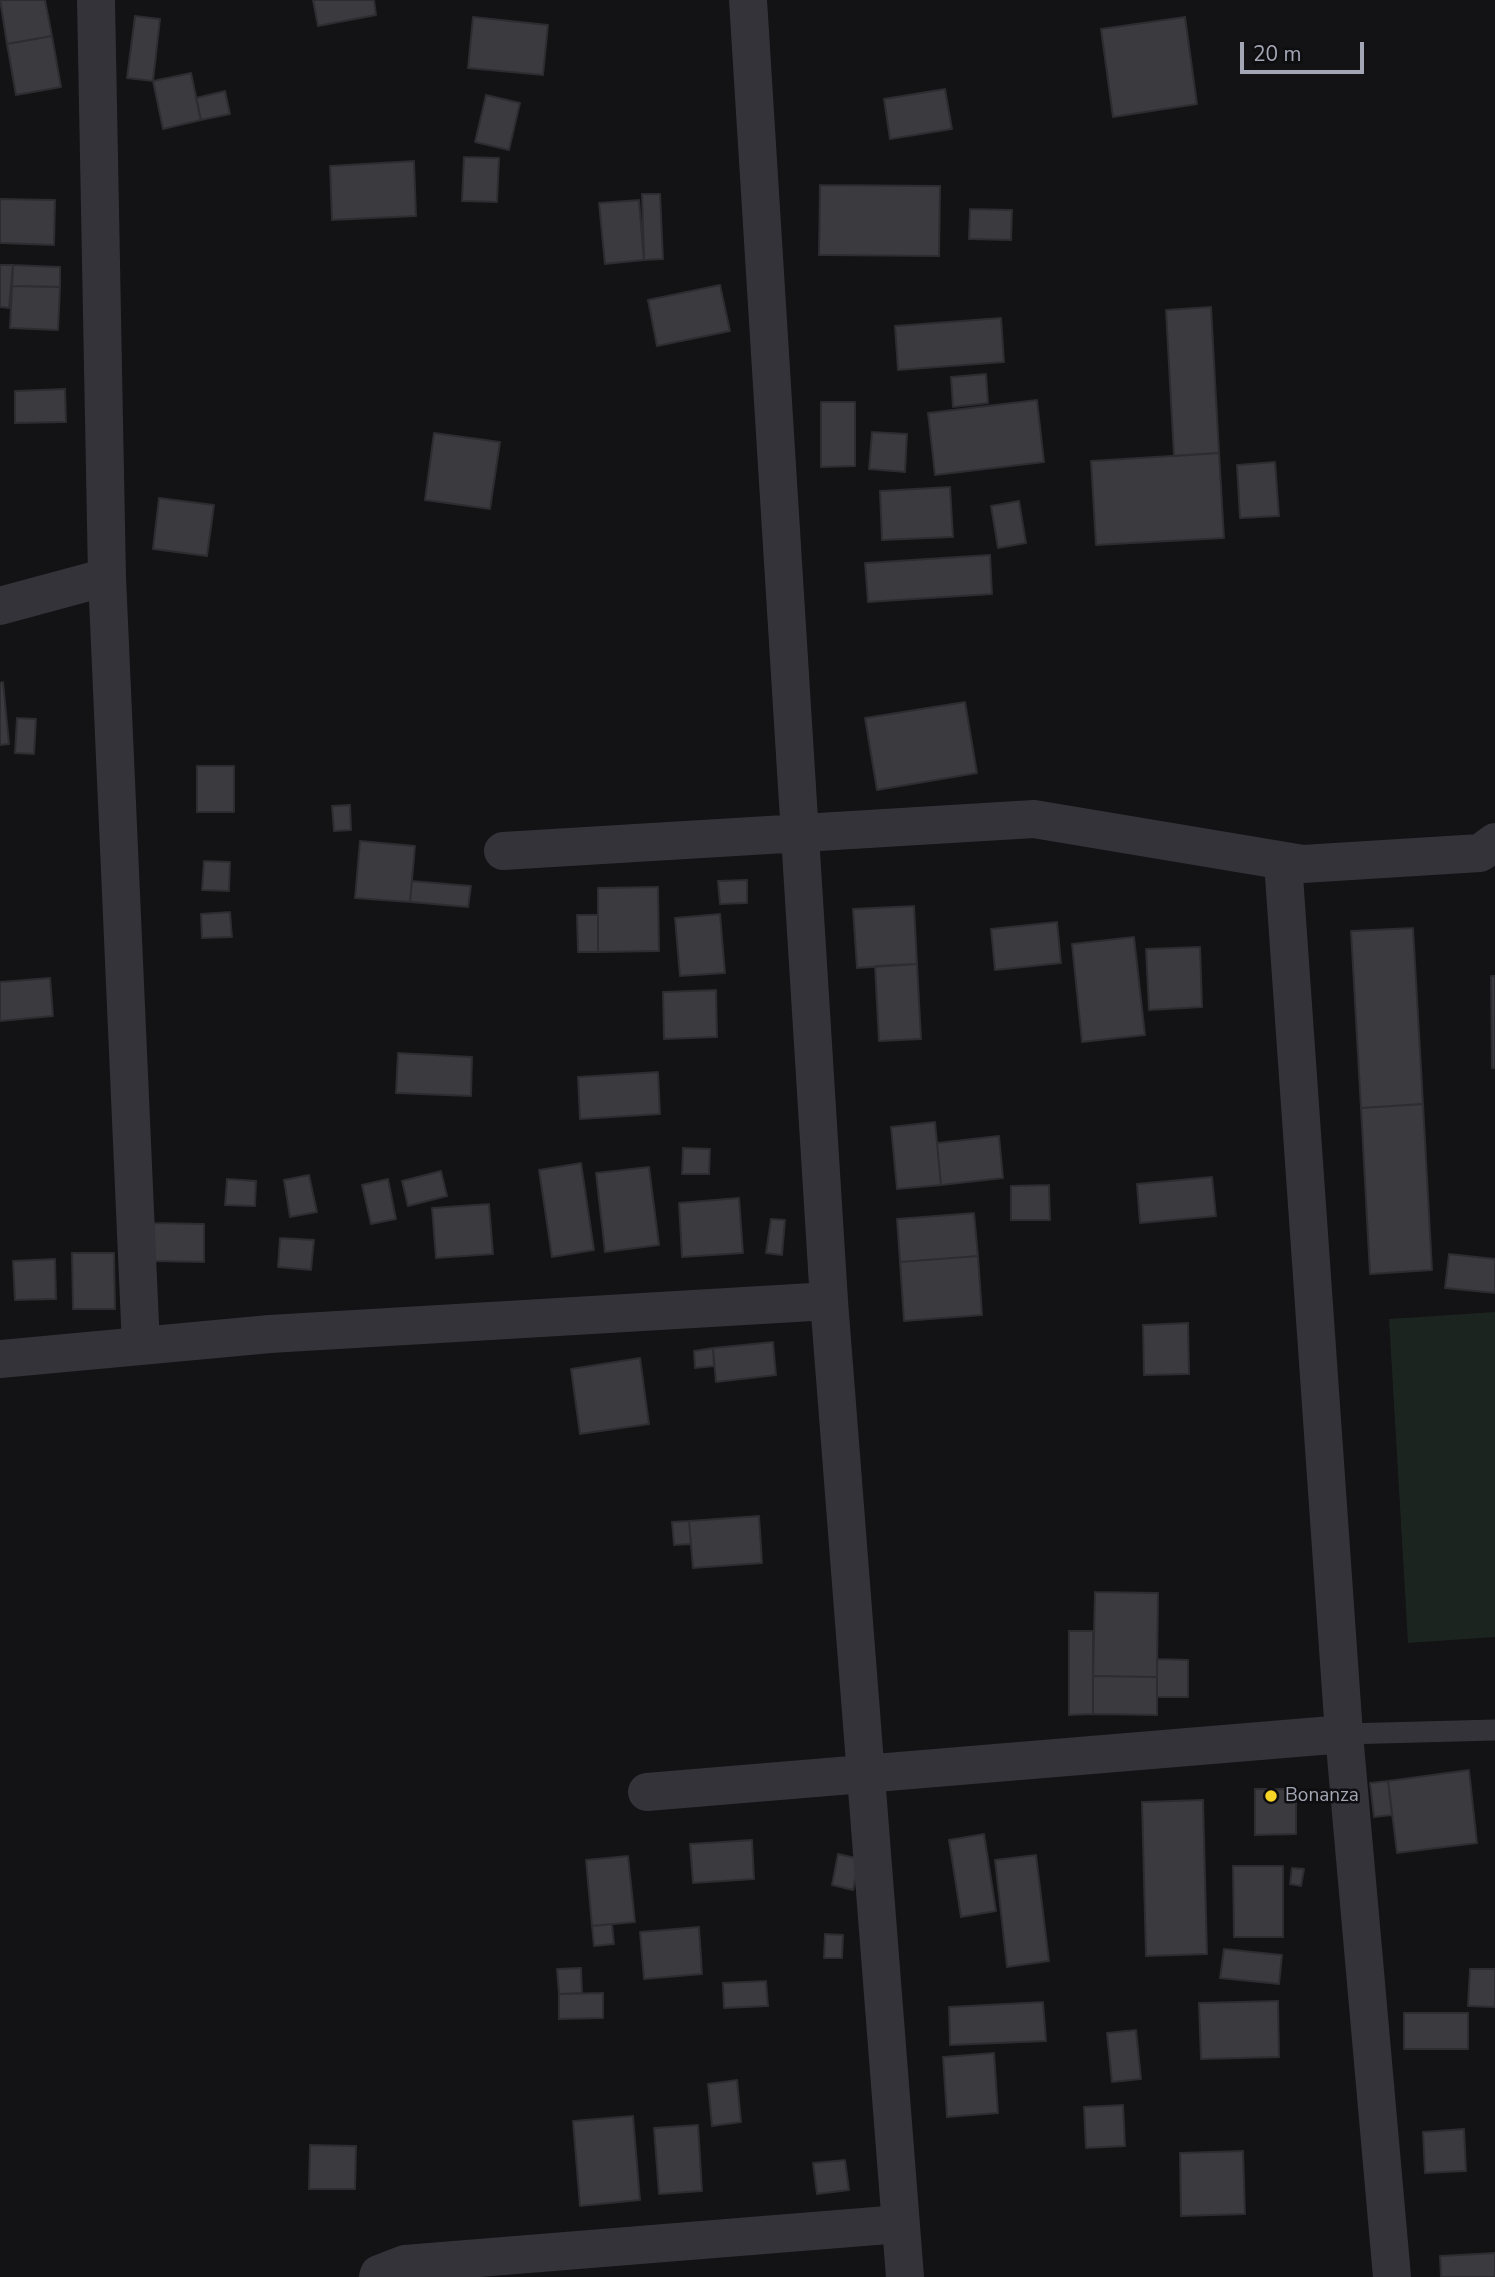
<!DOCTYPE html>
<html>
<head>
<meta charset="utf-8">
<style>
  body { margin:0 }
  #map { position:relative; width:1495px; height:2277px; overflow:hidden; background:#131214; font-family:"Nunito Sans",sans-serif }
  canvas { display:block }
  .scale { position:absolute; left:1240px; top:42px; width:124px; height:32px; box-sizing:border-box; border:4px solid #a3a6b5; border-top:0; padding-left:9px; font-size:21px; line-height:24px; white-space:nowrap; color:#a3a6b5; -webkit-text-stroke:5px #0e0d0f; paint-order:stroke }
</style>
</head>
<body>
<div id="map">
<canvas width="1495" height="2277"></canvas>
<div class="scale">20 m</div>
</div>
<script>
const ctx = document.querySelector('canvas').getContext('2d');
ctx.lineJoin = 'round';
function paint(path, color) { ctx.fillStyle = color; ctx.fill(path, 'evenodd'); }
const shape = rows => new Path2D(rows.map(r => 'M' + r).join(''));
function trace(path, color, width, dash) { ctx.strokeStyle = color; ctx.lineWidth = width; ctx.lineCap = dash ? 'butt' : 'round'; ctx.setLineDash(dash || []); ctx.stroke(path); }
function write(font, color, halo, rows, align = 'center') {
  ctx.font = font + ' "Nunito Sans",sans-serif'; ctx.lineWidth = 5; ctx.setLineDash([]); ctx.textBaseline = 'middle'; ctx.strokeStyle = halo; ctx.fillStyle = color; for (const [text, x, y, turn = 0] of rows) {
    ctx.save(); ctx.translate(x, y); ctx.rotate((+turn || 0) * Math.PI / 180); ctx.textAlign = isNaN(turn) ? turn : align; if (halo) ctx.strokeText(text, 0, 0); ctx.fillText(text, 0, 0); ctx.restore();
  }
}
paint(shape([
  [1495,1312,1495,1637,1408,1643,1389,1319]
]), '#1c241f');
const building = shape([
  [0,0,45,0,52,36,7,44,0,0],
  [313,0,374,0,376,15,318,26,313,0],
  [135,16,160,19,153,81,127,78,135,16],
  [473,17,548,25,543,75,468,68,473,17],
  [1185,17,1197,104,1113,117,1101,29,1185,17],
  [52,36,61,87,16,95,7,44,52,36],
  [191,73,201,120,163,129,153,81,191,73],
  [945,89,952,129,890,139,884,99,945,89],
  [225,91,230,114,201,120,196,98,225,91],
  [486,95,520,103,509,150,475,142,486,95],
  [464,157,499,158,497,202,462,201,464,157],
  [414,161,416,216,332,220,330,166,414,161],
  [820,185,940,186,939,256,819,255,820,185],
  [642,194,660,194,663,259,644,260,642,194],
  [0,199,55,200,54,245,0,243,0,199],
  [639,200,644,260,605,264,599,203,639,200],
  [970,209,1012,210,1011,240,969,239,970,209],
  [0,265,13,265,9,308,0,307,0,265],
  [13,265,60,267,60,287,12,286,13,265],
  [720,285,730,331,657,346,648,300,720,285],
  [12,286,60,287,58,330,10,328,12,286],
  [1211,307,1219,453,1174,456,1166,310,1211,307],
  [1001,318,1004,362,898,370,895,326,1001,318],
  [986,374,988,403,953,407,951,377,986,374],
  [65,389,66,422,15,423,15,391,65,389],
  [1037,400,1044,462,935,475,928,413,1037,400],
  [821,402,855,402,855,466,821,467,821,402],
  [872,432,907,434,905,472,869,469,872,432],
  [434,433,500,442,490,509,425,500,434,433],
  [1219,453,1224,538,1096,545,1091,461,1219,453],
  [1275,462,1279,516,1240,518,1237,465,1275,462],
  [950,487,953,537,882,540,880,491,950,487],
  [159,498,214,505,207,556,153,549,159,498],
  [1019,501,1026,543,998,548,991,506,1019,501],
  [990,555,992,594,868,602,865,563,990,555],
  [3,682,9,744,0,745,0,683,3,682],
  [965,702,977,773,877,790,865,718,965,702],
  [17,718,36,719,34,754,15,753,17,718],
  [197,766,234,766,234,812,197,812,197,766],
  [350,805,351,830,334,831,332,806,350,805],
  [360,841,415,846,410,902,355,898,360,841],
  [204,861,230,862,229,891,202,890,204,861],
  [747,880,747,903,720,904,718,881,747,880],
  [412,881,471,886,468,907,410,902,412,881],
  [658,887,659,951,598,952,598,888,658,887],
  [914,906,917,964,857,968,853,909,914,906],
  [230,912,232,937,202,938,201,914,230,912],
  [720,914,725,973,680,976,675,918,720,914],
  [577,915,598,915,598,952,578,952,577,915],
  [1057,922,1061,963,995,970,991,929,1057,922],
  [1413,928,1423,1104,1361,1108,1351,931,1413,928],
  [1134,937,1145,1035,1082,1042,1072,944,1134,937],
  [1200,947,1202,1007,1149,1010,1146,949,1200,947],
  [917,964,921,1039,879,1041,875,966,917,964],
  [1491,976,1495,976,1495,1068,1492,1068,1491,976],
  [50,978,53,1016,0,1021,0,982,50,978],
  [716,990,717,1037,664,1039,663,992,716,990],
  [398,1053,472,1057,471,1096,396,1093,398,1053],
  [658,1072,660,1114,580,1119,578,1077,658,1072],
  [1423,1104,1432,1270,1370,1274,1361,1108,1423,1104],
  [935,1122,941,1185,897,1189,891,1127,935,1122],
  [999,1136,1003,1178,941,1185,937,1143,999,1136],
  [683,1148,710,1149,709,1174,682,1174,683,1148],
  [581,1163,594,1250,552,1257,539,1170,581,1163],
  [649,1167,659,1245,605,1252,596,1173,649,1167],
  [441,1171,447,1196,408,1206,402,1181,441,1171],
  [309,1175,317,1212,290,1217,284,1180,309,1175],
  [1212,1177,1216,1216,1140,1223,1137,1184,1212,1177],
  [227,1179,256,1181,255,1206,225,1205,227,1179],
  [388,1179,396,1219,371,1224,362,1185,388,1179],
  [1049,1185,1050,1220,1011,1220,1011,1186,1049,1185],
  [739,1198,743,1253,682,1257,679,1203,739,1198],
  [489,1204,493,1254,436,1258,432,1208,489,1204],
  [974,1213,978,1256,900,1262,897,1219,974,1213],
  [771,1219,785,1220,782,1255,766,1253,771,1219],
  [154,1223,204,1224,204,1262,153,1261,154,1223],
  [280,1238,314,1240,311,1270,278,1267,280,1238],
  [72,1253,114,1253,115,1309,73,1309,72,1253],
  [1449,1254,1495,1259,1495,1293,1445,1288,1449,1254],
  [978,1256,982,1315,904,1321,900,1262,978,1256],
  [55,1259,56,1299,15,1300,13,1261,55,1259],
  [1188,1323,1189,1374,1144,1375,1143,1325,1188,1323],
  [773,1342,776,1375,716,1382,713,1348,773,1342],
  [713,1348,714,1366,695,1368,694,1351,713,1348],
  [640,1358,649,1424,580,1434,571,1369,640,1358],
  [759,1516,762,1563,693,1568,689,1521,759,1516],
  [689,1521,691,1544,674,1545,672,1522,689,1521],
  [1095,1592,1158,1593,1157,1677,1093,1676,1095,1592],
  [1069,1631,1093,1631,1093,1714,1069,1715,1069,1631],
  [1157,1659,1188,1660,1188,1697,1157,1697,1157,1659],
  [1093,1676,1157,1677,1157,1715,1093,1714,1093,1676],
  [1469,1770,1477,1843,1397,1853,1388,1781,1469,1770],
  [1388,1781,1392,1815,1374,1817,1370,1783,1388,1781],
  [1255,1789,1296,1789,1296,1834,1255,1835,1255,1789],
  [1203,1800,1207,1954,1146,1956,1142,1802,1203,1800],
  [984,1834,996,1911,961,1917,949,1840,984,1834],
  [752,1840,754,1879,693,1883,690,1844,752,1840],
  [838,1854,860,1859,853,1890,832,1885,838,1854],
  [1036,1855,1049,1961,1007,1967,995,1860,1036,1855],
  [628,1856,635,1922,592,1926,586,1860,628,1856],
  [1233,1866,1283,1866,1283,1937,1234,1937,1233,1866],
  [1292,1868,1304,1869,1301,1886,1290,1884,1292,1868],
  [612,1924,614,1944,594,1946,592,1926,612,1924],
  [699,1927,702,1974,644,1979,640,1932,699,1927],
  [825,1934,843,1935,842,1958,824,1958,825,1934],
  [1224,1949,1282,1955,1279,1984,1220,1978,1224,1949],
  [581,1968,582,1993,559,1994,557,1969,581,1968],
  [1470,1969,1495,1969,1495,2007,1468,2006,1470,1969],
  [766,1981,768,2006,724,2008,723,1983,766,1981],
  [603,1993,603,2018,559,2019,559,1994,603,1993],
  [1278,2001,1279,2057,1201,2059,1199,2003,1278,2001],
  [1043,2002,1046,2041,950,2045,949,2007,1043,2002],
  [1404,2013,1468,2013,1468,2049,1404,2049,1404,2013],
  [1136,2030,1141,2079,1112,2082,1107,2033,1136,2030],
  [994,2053,998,2113,947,2117,943,2057,994,2053],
  [737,2080,741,2122,712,2126,708,2084,737,2080],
  [1123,2105,1125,2146,1086,2148,1084,2107,1123,2105],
  [633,2116,640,2200,580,2206,573,2121,633,2116],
  [698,2125,702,2191,659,2194,654,2128,698,2125],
  [1464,2129,1466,2171,1425,2173,1423,2132,1464,2129],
  [310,2145,356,2146,355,2189,309,2189,310,2145],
  [1243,2151,1245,2214,1181,2216,1180,2153,1243,2151],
  [845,2160,849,2190,817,2194,813,2163,845,2160],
  [1495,2253,1495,2277,1441,2277,1440,2256,1495,2253]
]);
paint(building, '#3a3a3f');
trace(building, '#2d2c30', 2);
trace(shape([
  [1344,1734,1495,1730]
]), '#333339', 21);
trace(shape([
  [96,0,107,577,141,1346],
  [748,0,829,1301,905,2277],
  [0,606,107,577],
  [503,851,1034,819,1303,864,1480,853,1495,842],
  [1283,862,1344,1734,1392,2277],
  [0,1359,270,1334,829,1301],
  [647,1792,1344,1734],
  [378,2277,379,2274,405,2264,900,2224]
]), '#333339', 38);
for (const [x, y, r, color] of [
  [1271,1796,7,"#f7d527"]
]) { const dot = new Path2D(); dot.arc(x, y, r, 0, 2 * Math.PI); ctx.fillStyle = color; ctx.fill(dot); trace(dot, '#0e0d0f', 2.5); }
write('19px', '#a3a6b5', '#0e0d0f', [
  ["Bonanza",1285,1796]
], 'left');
</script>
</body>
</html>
